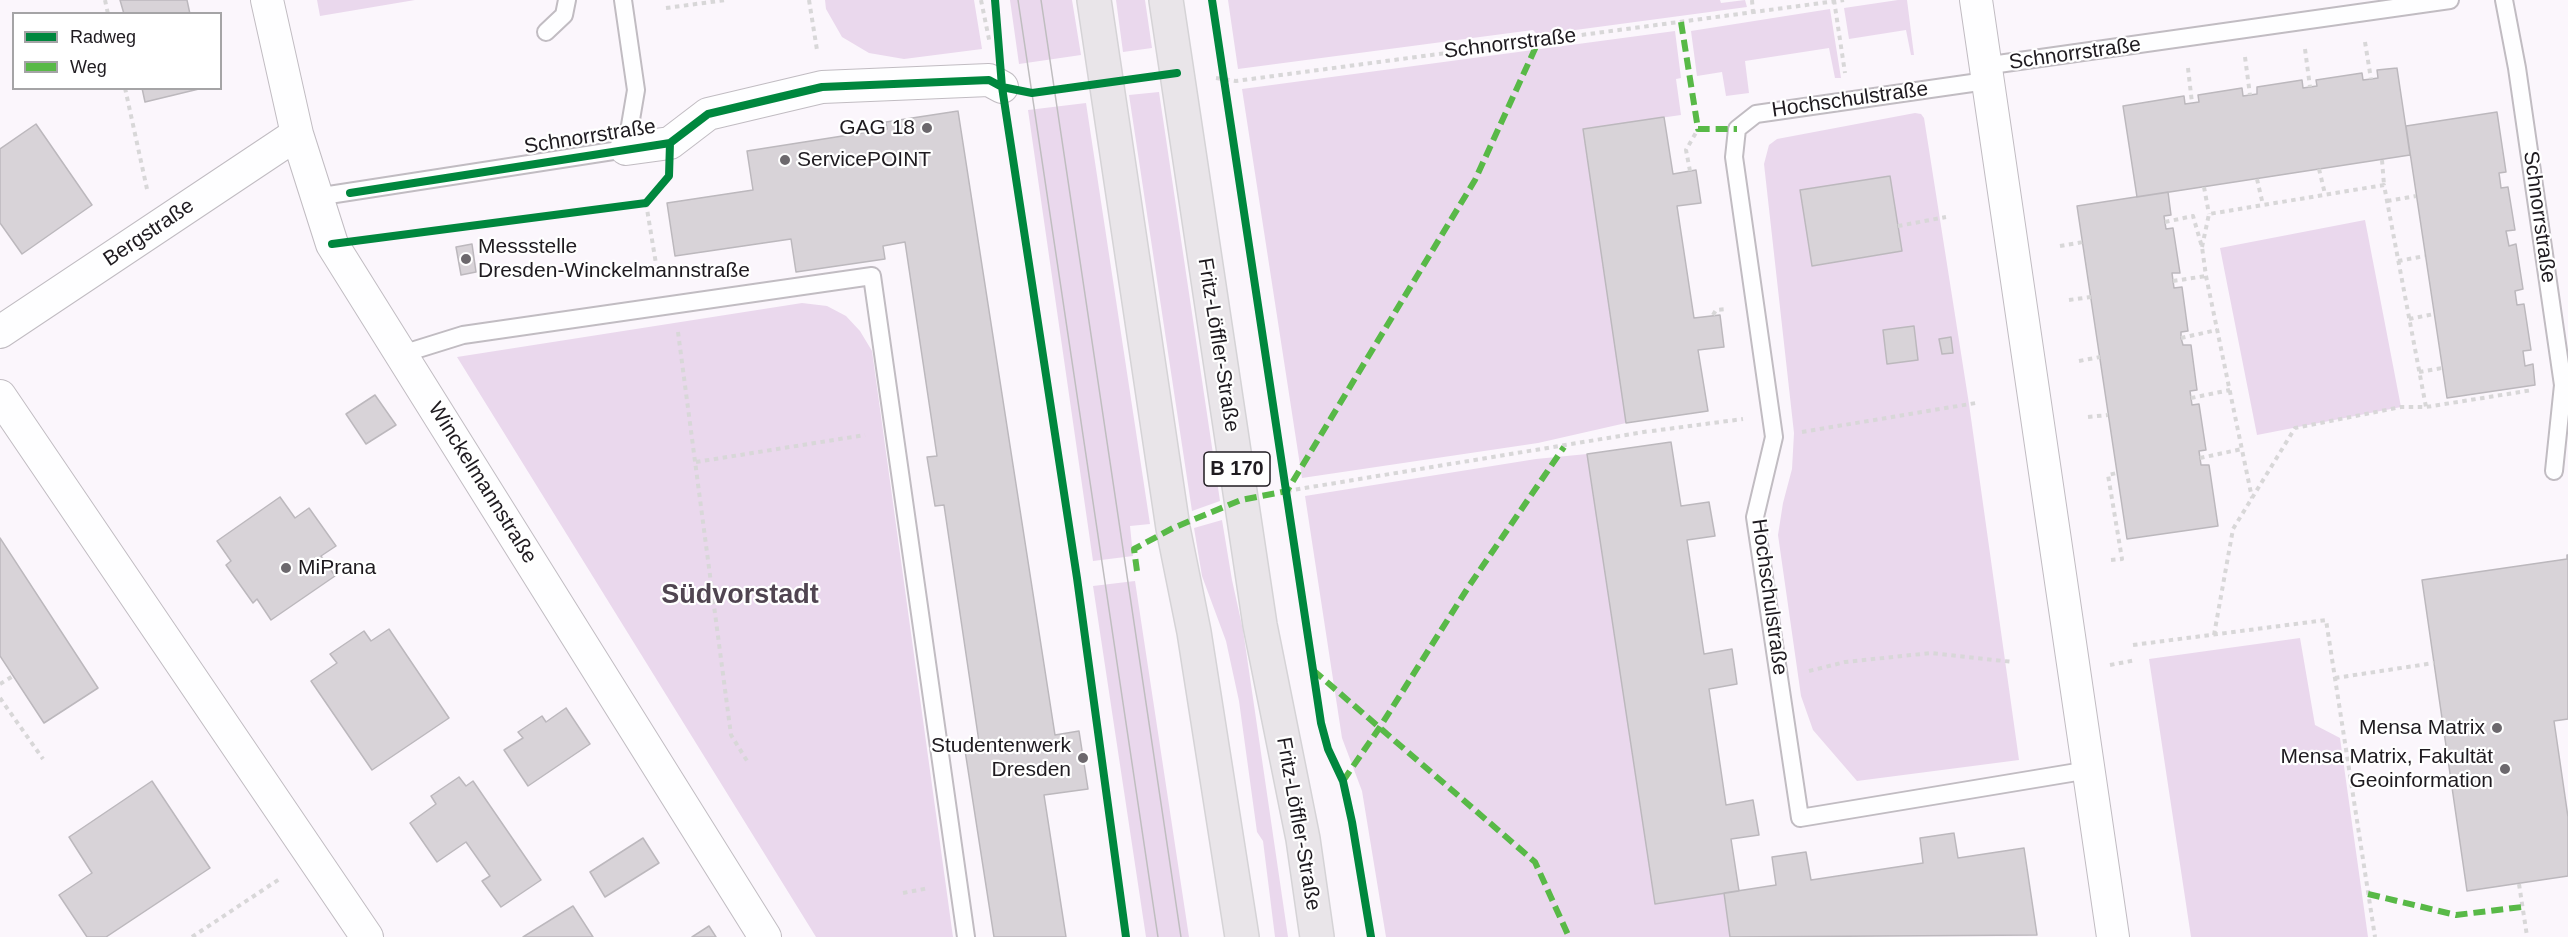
<!DOCTYPE html>
<html>
<head>
<meta charset="utf-8">
<style>
  body { margin:0 }
  #map { position:relative; width:2568px; height:937px; overflow:hidden; background:#fbf6fc; font-family:Helvetica,sans-serif }
  canvas { display:block }
  .legend { position:absolute; left:12px; top:12px; width:210px; height:78px; box-sizing:border-box; background:#fff; border:2px solid #a5a4a6; margin:0; padding:8px 10px; list-style:none; font-size:18px; color:#1f1b20 }
  .legend li { display:flex; align-items:center; gap:12px; height:30px }
  .legend b { width:30px; border:2px solid #a5a4a6 }
</style>
</head>
<body>
<div id="map">
<canvas width="2568" height="937"></canvas>
<ul class="legend">
<li><b style="height:8px;background:#00873e"></b>Radweg</li>
<li><b style="height:8px;background:#58b947"></b>Weg</li>
</ul>
</div>
<script>
const ctx = document.querySelector('canvas').getContext('2d');
ctx.lineJoin = 'round';
function paint(path, color) { ctx.fillStyle = color; ctx.fill(path, 'evenodd'); }
const shape = rows => new Path2D(rows.map(r => 'M' + r).join(''));
function trace(path, color, width, dash) { ctx.strokeStyle = color; ctx.lineWidth = width; ctx.lineCap = dash ? 'butt' : 'round'; ctx.setLineDash(dash || []); ctx.stroke(path); }
function write(font, color, halo, rows, align = 'center') {
  ctx.font = font + ' Helvetica,sans-serif'; ctx.lineWidth = 4.5; ctx.setLineDash([]); ctx.textBaseline = 'middle'; ctx.strokeStyle = halo; ctx.fillStyle = color; for (const [text, x, y, turn = 0] of rows) {
    ctx.save(); ctx.translate(x, y); ctx.rotate((+turn || 0) * Math.PI / 180); ctx.textAlign = isNaN(turn) ? turn : align; if (halo) ctx.strokeText(text, 0, 0); ctx.fillText(text, 0, 0); ctx.restore();
  }
}
paint(shape([
  [317,0,415,0,320,16],
  [825,0,974,0,982,49,904,59,869,53,842,37,826,9],
  [1010,0,1072,0,1081,55,1019,64],
  [1116,0,1145,0,1152,48,1123,52],
  [1228,0,1720,0,1721,3,1745,0,1747,7,1538,35,1533,30,1238,69],
  [1898,0,1907,0,1914,55,1911,55,1906,30,1849,39,1844,8],
  [1830,9,1841,78,1835,78,1829,48,1745,61,1749,93,1726,96,1722,72,1697,76,1691,31],
  [1675,31,1681,78,1676,79,1681,115,1583,129,1626,423,1538,443,1302,478,1242,89],
  [1159,92,1220,501,1192,511,1129,95],
  [1086,103,1150,524,1130,526,1133,556,1093,561,1028,110],
  [1915,113,1921,114,1924,118,1969,404,2019,760,1857,781,1813,730,1801,696,1778,535,1783,503,1792,469,1794,433,1764,164,1769,145,1777,139],
  [1890,176,1902,251,1812,266,1800,190],
  [1914,326,1918,360,1888,364,1883,330],
  [2365,220,2401,407,2257,435,2220,248],
  [802,303,827,306,846,316,860,331,872,351,953,937,816,937,457,357],
  [1587,454,1655,904,1724,893,1730,937,1386,937,1362,791,1342,738,1305,496,1536,459],
  [1222,520,1232,580,1243,630,1288,937,1275,937,1263,841,1257,832,1239,701,1226,641,1202,576,1194,528],
  [1135,581,1189,937,1146,937,1093,586],
  [2300,638,2315,725,2340,738,2368,937,2191,937,2149,659]
]), '#ead8ed');
const building = shape([
  [120,0,187,0,190,14,124,14,120,0],
  [2397,68,2410,155,2137,197,2123,106,2184,96,2185,104,2199,102,2198,95,2242,88,2243,96,2257,94,2257,87,2302,80,2303,88,2317,86,2316,80,2362,73,2363,80,2371,79,2378,78,2377,70,2397,68],
  [142,88,203,88,145,102,142,88],
  [958,111,1055,735,1079,731,1088,789,1044,795,1066,937,994,937,964,744,979,742,944,505,935,506,927,457,937,456,905,242,883,246,885,259,796,272,791,239,675,256,667,203,753,190,747,151,887,129,886,122,958,111],
  [2497,112,2506,172,2499,173,2500,180,2501,188,2508,187,2515,230,2506,231,2509,246,2516,244,2523,289,2515,291,2517,305,2524,304,2531,350,2523,351,2525,366,2533,364,2535,385,2447,398,2406,126,2497,112],
  [1664,117,1673,174,1696,170,1701,203,1677,206,1694,318,1720,315,1724,347,1698,350,1708,411,1626,423,1583,129,1664,117],
  [36,124,92,205,22,254,0,223,0,149,36,124],
  [1890,176,1902,251,1812,266,1800,190,1890,176],
  [2168,192,2171,215,2164,216,2166,229,2173,228,2180,273,2172,273,2174,288,2182,287,2188,331,2181,332,2181,338,2183,345,2191,345,2197,390,2190,391,2192,405,2199,404,2206,450,2199,451,2201,465,2209,465,2218,526,2127,539,2077,206,2168,192],
  [472,244,476,272,461,275,456,247,472,244],
  [1914,326,1918,360,1887,364,1883,330,1914,326],
  [1951,337,1953,353,1942,354,1939,339,1951,337],
  [375,395,396,425,366,444,346,414,375,395],
  [1671,442,1681,506,1709,502,1715,536,1687,540,1704,654,1732,649,1737,684,1709,689,1726,805,1753,800,1759,835,1731,839,1739,891,1655,904,1587,454,1671,442],
  [280,497,295,518,309,508,336,546,321,556,335,576,271,620,257,599,253,603,226,565,231,561,217,541,280,497],
  [0,538,98,688,44,723,0,656,0,538],
  [2567,555,2568,555,2568,719,2554,721,2568,817,2568,876,2467,891,2422,580,2567,559,2567,555],
  [389,629,449,718,372,770,311,681,337,663,330,654,364,631,371,641,389,629],
  [566,708,590,744,528,786,504,750,523,738,518,732,542,716,546,722,566,708],
  [459,777,466,786,473,781,541,880,501,907,482,881,490,876,466,842,437,862,410,823,436,804,431,796,459,777],
  [152,781,210,868,106,937,87,937,59,895,92,873,69,837,152,781],
  [1954,833,1958,858,2024,848,2037,935,1730,937,1724,893,1776,885,1772,857,1806,852,1811,880,1923,863,1920,838,1954,833],
  [643,838,659,863,605,897,590,872,643,838],
  [573,906,593,937,523,937,573,906],
  [709,926,716,937,692,937,709,926]
]);
paint(building, '#d8d3d8');
trace(building, '#bcb8bd', 1.5);
const lane = shape([
  [2504,0,2517,68,2563,385,2554,471],
  [546,32,564,15,567,0],
  [1984,66,2450,0],
  [1986,81,1756,114,1737,129,1734,157,1774,437,1755,517,1800,818,2089,770],
  [316,197,626,149,636,90,623,0],
  [402,354,463,335,872,276,966,937]
]);
const street = shape([
  [267,0,297,134,332,244,765,937],
  [1976,0,2113,937],
  [626,149,670,143,708,114,822,87,989,80,1002,87],
  [0,332,297,134],
  [0,396,367,937]
]);
const primary = shape([
  [1094,0,1173,528,1194,632,1242,937],
  [1166,0,1260,625,1303,839,1317,937]
]);
trace(lane, '#c1bcc2', 20);
trace(street, '#c1bcc2', 34);
trace(primary, '#d5d3d6', 36);
trace(shape([
  [105,0,108,14],
  [809,0,817,50],
  [981,0,990,44],
  [1752,0,1753,13],
  [1834,0,1845,73],
  [666,8,726,0],
  [2365,42,2371,79],
  [2305,49,2310,87],
  [2245,57,2250,95],
  [2188,68,2192,103],
  [1216,78,1236,81,1844,0],
  [125,88,147,189],
  [2382,160,2384,185],
  [2319,169,2325,194],
  [1690,171,1686,150,1698,129],
  [2257,179,2263,205],
  [2204,187,2209,214],
  [2387,201,2416,196],
  [646,203,658,276],
  [2165,222,2193,216,2202,247,2206,276,2252,498],
  [1898,226,1946,217],
  [374,239,646,203,663,182],
  [2060,246,2083,242],
  [2202,247,2209,214,2384,185,2426,407],
  [2398,261,2425,256],
  [2173,281,2206,276],
  [2069,300,2091,297],
  [1713,315,1716,310,1727,309],
  [2409,319,2434,314],
  [678,332,731,735,749,764],
  [2181,338,2217,330],
  [2079,361,2100,357],
  [2419,372,2442,368],
  [2191,398,2230,390],
  [2088,417,2108,415],
  [1652,431,1743,419],
  [1802,432,1976,403],
  [2200,458,2242,449],
  [696,462,865,435],
  [1287,491,1650,431],
  [2111,560,2122,559,2108,475,2117,473],
  [2214,635,2233,529,2295,428,2401,407,2426,407,2533,390],
  [2133,645,2326,620,2375,937],
  [2110,665,2136,660],
  [1809,671,1845,662,1931,653,2013,662],
  [2335,678,2434,663],
  [0,684,13,676],
  [0,698,43,759],
  [2519,884,2527,936],
  [903,893,929,888],
  [192,937,281,878]
]), '#d8d7d8', 4, [4.5, 4.5]);
trace(lane, '#fefeff', 16);
trace(street, '#fefeff', 32);
trace(primary, '#e9e5e9', 33);
trace(shape([
  [1018,0,1158,937],
  [1041,0,1181,937]
]), '#bfbdbf', 1.5);
trace(shape([
  [1681,22,1698,129,1737,129],
  [1137,571,1134,549,1173,528,1241,500,1287,491,1475,180,1539,40],
  [1313,670,1535,862,1569,937],
  [1343,781,1380,727,1469,586,1564,447],
  [2368,894,2456,915,2522,907]
]), '#58b947', 6, [12, 6]);
trace(shape([
  [995,0,1002,87,1077,578,1126,937],
  [1212,0,1321,723,1328,749,1343,781,1352,822,1371,937],
  [350,193,670,143,708,114,822,87,989,80,1002,87,1032,93,1177,73],
  [332,244,646,203,669,176,670,143]
]), '#00873e', 8);
for (const [x, y, r, color] of [
  [927,128,6,"#6c686d"],
  [785,160,6,"#6c686d"],
  [466,259,6,"#6c686d"],
  [286,568,6,"#6c686d"],
  [2497,728,6,"#6c686d"],
  [1083,758,6,"#6c686d"],
  [2505,769,6,"#6c686d"]
]) { const dot = new Path2D(); dot.arc(x, y, r, 0, 2 * Math.PI); ctx.fillStyle = color; ctx.fill(dot); trace(dot, '#fff', 2); }
for (const [x, y, w] of [
  [1237,469,66]
]) { const box = new Path2D(); box.roundRect(x - w / 2, y - 17, w, 34, 4.5); ctx.fillStyle = '#fff'; ctx.fill(box); trace(box, '#1f1b20', 1.5); }
write('bold 20px', '#1f1b20', null, [
  ["B 170",1237,469]
]);
write('21px', '#1f1b20', '#fff', [
  ["Schnorrstraße",1510,44,-7],
  ["Schnorrstraße",2075,54,-8],
  ["Hochschulstraße",1850,100,-8],
  ["Schnorrstraße",590,137,-9],
  ["Schnorrstraße",2539,217,82],
  ["Bergstraße",149,233,-34],
  ["Fritz-Löffler-Straße",1218,345,81],
  ["Winckelmannstraße",482,483,58],
  ["Hochschulstraße",1769,597,82],
  ["Fritz-Löffler-Straße",1298,824,80]
]);
write('21px', '#1f1b20', '#fff', [
  ["GAG 18",915,128],
  ["ServicePOINT",797,160,"left"],
  ["Messstelle",478,247,"left"],
  ["Dresden-Winckelmannstraße",478,271,"left"],
  ["MiPrana",298,568,"left"],
  ["Mensa Matrix",2485,728],
  ["Studentenwerk",1071,746],
  ["Dresden",1071,770],
  ["Mensa Matrix, Fakultät",2493,757],
  ["Geoinformation",2493,781]
], 'right');
write('bold 27px', '#504551', '#fff', [
  ["Südvorstadt",740,596]
]);
</script>
</body>
</html>
